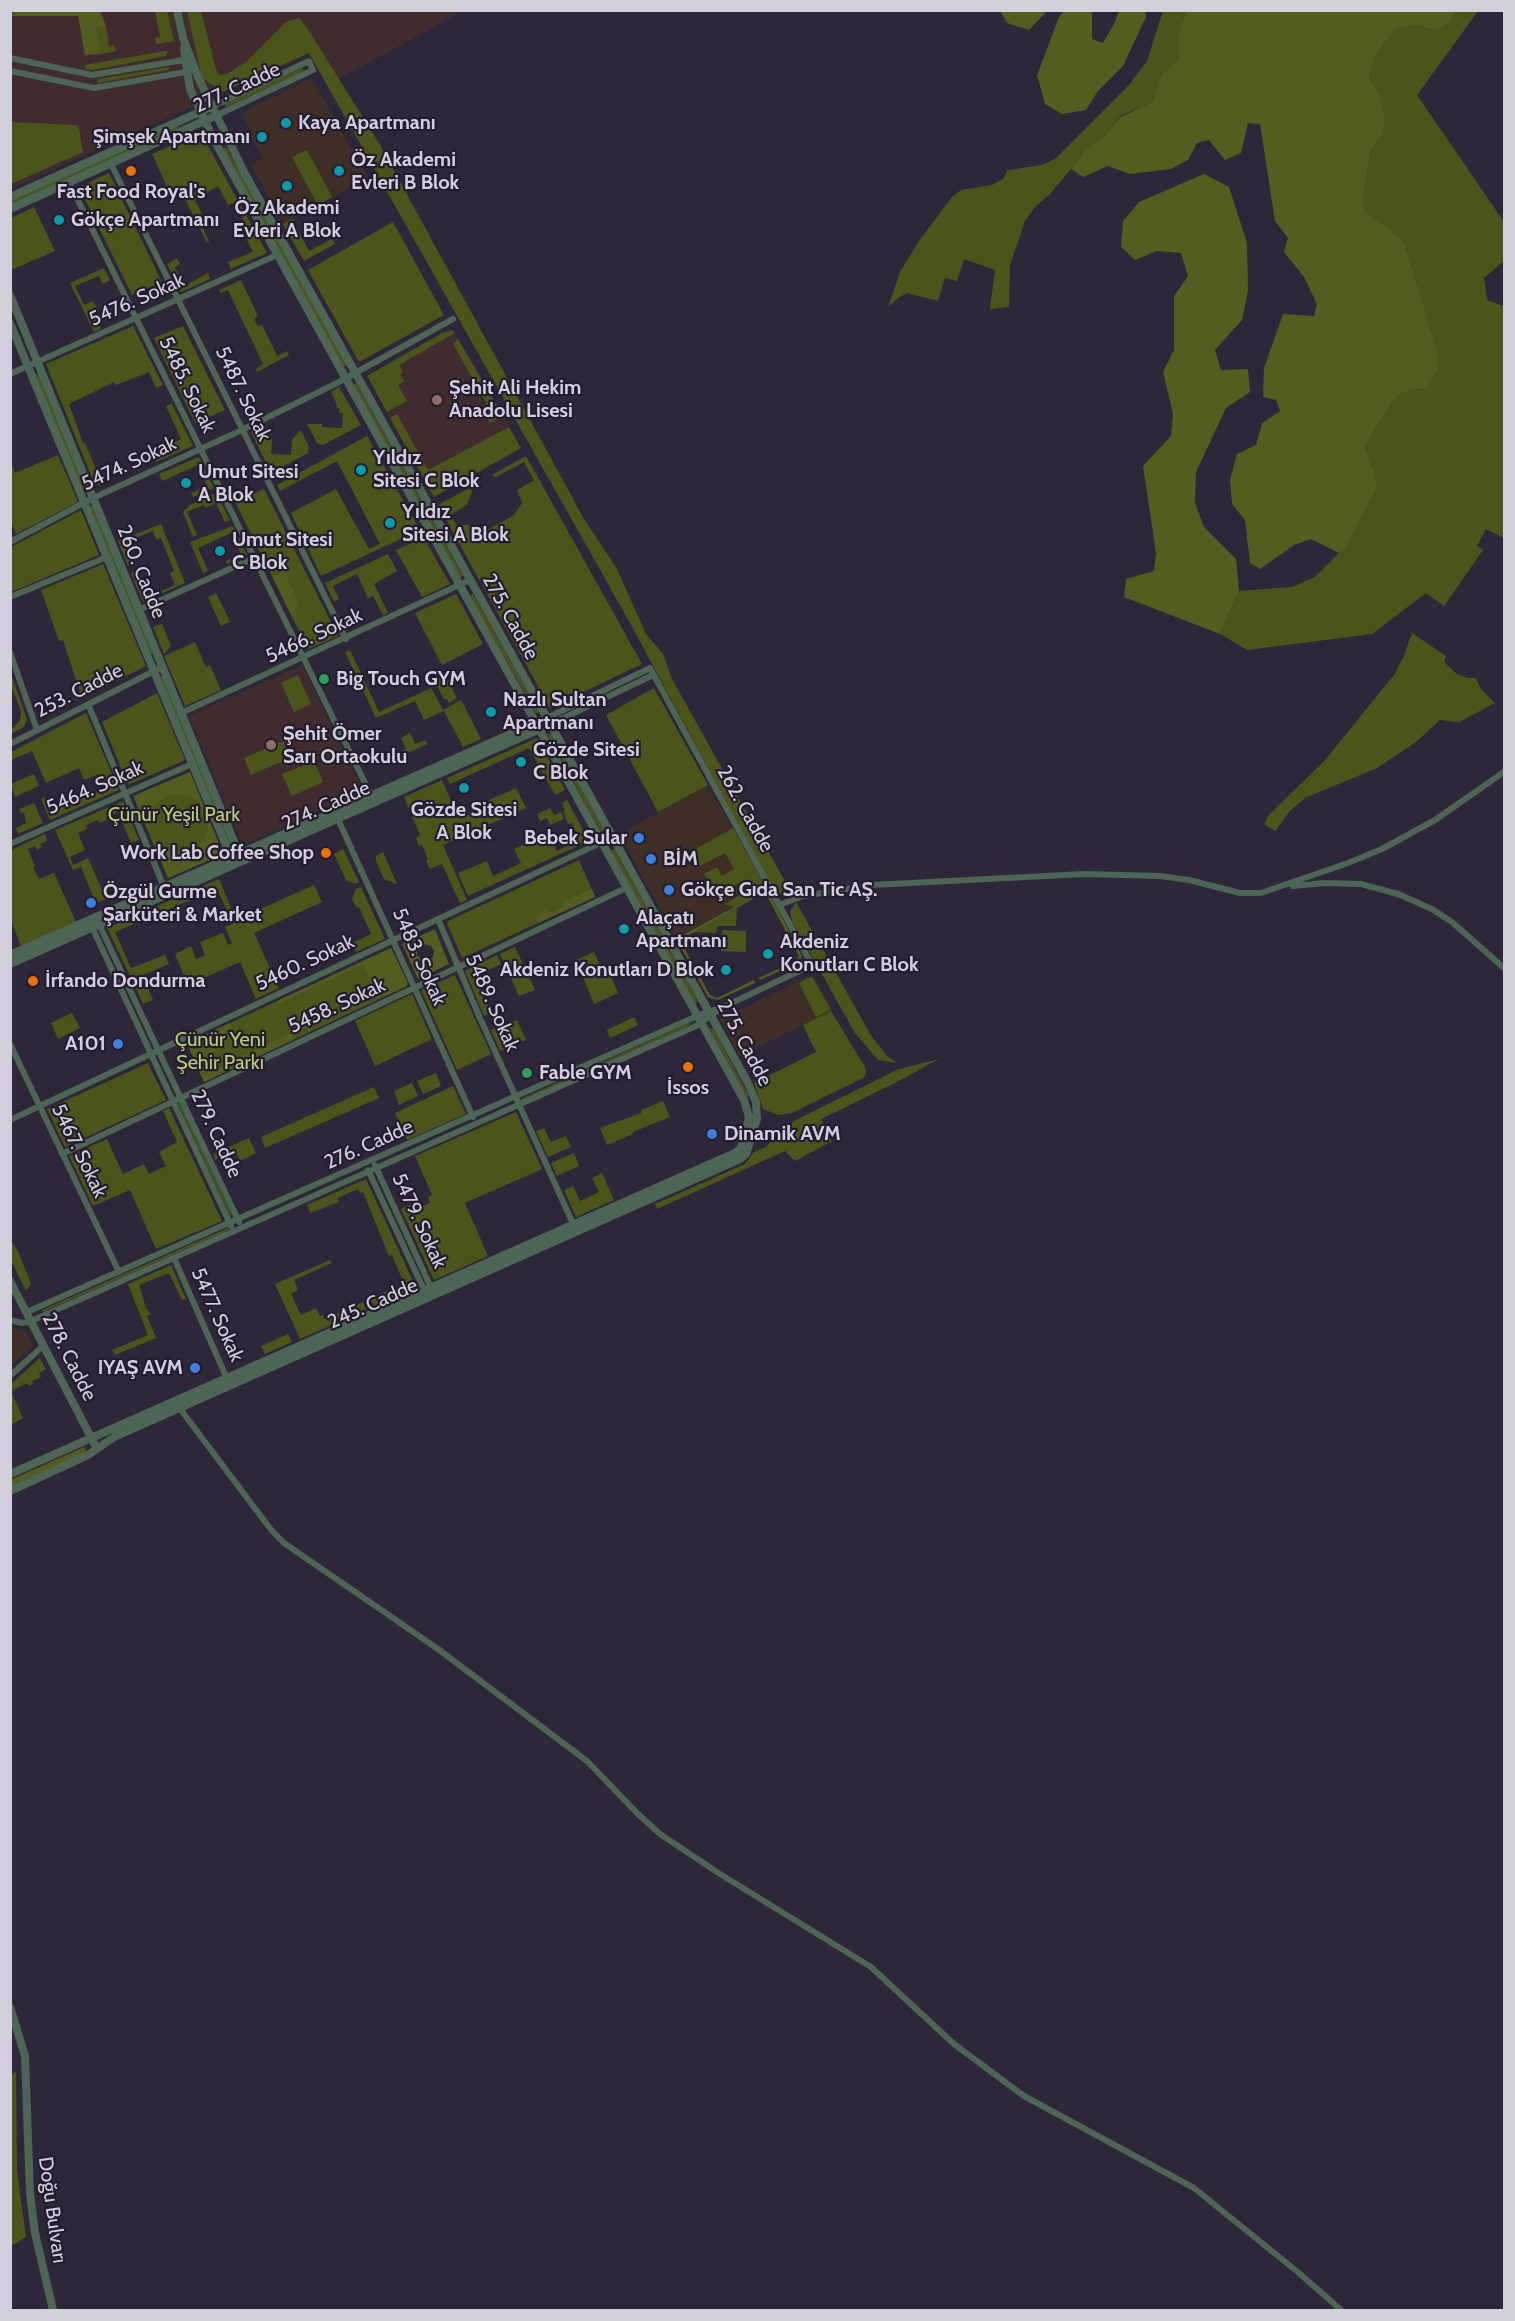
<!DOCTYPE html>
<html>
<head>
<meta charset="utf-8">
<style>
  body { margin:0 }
  #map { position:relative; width:1515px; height:2321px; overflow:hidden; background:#2e273a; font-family:Cabin,sans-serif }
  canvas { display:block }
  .frame { position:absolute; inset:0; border:12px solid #d3cedb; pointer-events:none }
</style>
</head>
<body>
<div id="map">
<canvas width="1515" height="2321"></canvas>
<div class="frame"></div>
</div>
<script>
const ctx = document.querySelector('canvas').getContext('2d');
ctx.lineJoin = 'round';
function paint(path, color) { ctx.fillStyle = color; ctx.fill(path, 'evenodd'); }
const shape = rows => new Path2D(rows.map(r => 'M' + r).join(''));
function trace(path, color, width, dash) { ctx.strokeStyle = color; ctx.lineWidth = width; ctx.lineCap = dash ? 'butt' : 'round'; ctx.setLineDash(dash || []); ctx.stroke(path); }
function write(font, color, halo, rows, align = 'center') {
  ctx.font = font + ' Cabin,sans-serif'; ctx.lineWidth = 4.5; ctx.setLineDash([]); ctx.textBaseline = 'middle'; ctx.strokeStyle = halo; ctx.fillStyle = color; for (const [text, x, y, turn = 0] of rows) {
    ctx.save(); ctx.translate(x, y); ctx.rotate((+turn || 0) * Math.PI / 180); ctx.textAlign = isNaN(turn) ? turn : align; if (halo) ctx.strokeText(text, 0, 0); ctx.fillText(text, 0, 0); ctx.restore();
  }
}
paint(shape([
  [312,78,368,178,283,224,251,164,263,159,248,132,250,131,242,113],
  [708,785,767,889,676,939,619,834],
  [810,976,813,976,833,1010,740,1056,720,1019],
  [11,1327,27,1333,33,1345,11,1366]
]), '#3f2e25');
paint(shape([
  [10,11,463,11,339,79,320,48,11,189],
  [453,330,509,427,421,474,367,376,442,333],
  [302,665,363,791,242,845,189,716]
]), '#402c2e');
paint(shape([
  [155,11,167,11,174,41,156,44,155,38,160,37],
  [187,11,201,11,216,70,220,75,227,74,246,62,286,22,299,18,308,29,380,145,584,519,617,569,646,634,663,654,672,679,792,894,781,894,774,890,630,623,309,53,223,92,202,78],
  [1163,11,1186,11,1179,32,1179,60,1161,75,1153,101,1119,117,1105,136,1085,149,1071,169,1049,195,1035,207,1025,221,1010,265,1009,307,990,309,995,270,964,259,957,281,945,278,938,301,907,293,898,298,888,307,900,272,919,241,952,197,961,190,992,185,1003,179,1008,170,1042,165,1055,159,1129,85,1147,61],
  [1457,11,1478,11,1417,95,1504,222,1504,261,1484,278,1487,300,1504,306,1504,538,1486,529,1477,546,1483,550,1444,606,1426,593,1372,634,1247,650,1220,634,1239,591,1292,587,1315,577,1344,548,1374,471,1365,446,1397,396,1410,390,1427,389,1438,353,1404,241,1380,221,1365,212,1363,199,1371,149,1383,135,1380,96,1369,76,1376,56,1395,29,1416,25,1436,31,1449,24],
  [106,26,109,46,115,45,116,51,101,54,96,28],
  [165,51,168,51,166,56,93,70,85,69,85,65],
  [169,67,169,70,98,83,98,79],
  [302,68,304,71,226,107,224,104],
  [11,122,76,125,79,129,83,152,11,184],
  [177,126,179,128,11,205,10,201],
  [188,138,207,144,243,210,239,213,233,203,228,205,218,186,195,200,203,216,198,218,209,241,207,243,182,193,172,197,152,154],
  [226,147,347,365,343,367,223,149],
  [307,150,332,197,318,205,292,157],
  [109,173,162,282,132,295,79,187],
  [34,207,55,251,11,270,11,218],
  [246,215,267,253,231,269,228,262,253,252,243,232,248,230,242,218],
  [292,219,309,251,332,239,335,244,304,261,283,224],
  [393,222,444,315,359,362,308,270],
  [177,258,180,264,175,267,184,286,208,273,210,279,181,292,167,264],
  [104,268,110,280,103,284,99,276,75,286,84,305,93,301,97,308,93,310,101,329,94,332,70,283],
  [241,280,258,316,254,319,258,326,262,325,277,356,287,351,289,355,257,372,256,369,263,364,228,290,220,293,219,290],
  [133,326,163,385,156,388,149,372,116,385,114,382,69,404,83,443,85,443,103,485,101,486,94,483,46,364],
  [183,326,225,410,195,423,154,338],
  [453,330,455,333,399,365,403,372,400,374,404,381,398,385,407,401,387,412,367,376,442,333],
  [458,339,503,416,490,423,481,410,487,407,487,404,453,344],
  [39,373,85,487,82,489,35,374],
  [356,383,463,576,460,578,352,385],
  [339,387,361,425,323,445,317,443,307,424,322,424,322,427,342,428,343,413,339,413,340,408,337,408,336,403,331,392],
  [172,404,193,446,156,462,153,453,181,439,166,406],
  [397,414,428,470,509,427,521,448,434,497,390,418],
  [265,425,272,439,271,454,291,455,292,440,299,431,302,432,309,447,308,453,271,473,251,432],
  [367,436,420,530,321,576,291,513,336,489,369,549,380,544,337,461,280,491,277,485],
  [58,455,78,502,16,534,11,521,11,468,13,467,15,473],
  [526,456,642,664,550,708,438,505,471,487,472,491,467,505,450,515,457,525,473,525,489,529,513,516,522,503,517,490,534,480,524,462,496,477,492,475],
  [199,457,214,488,193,497,191,493,207,486,198,465,162,481,159,474],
  [264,489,338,636,308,649,235,502],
  [216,493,230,520,225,522,216,503,205,508,204,505,187,512,197,535,193,537,183,512,190,505],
  [93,506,154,653,151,654,90,507],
  [81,510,99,555,11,592,11,547],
  [161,524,185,583,143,602,131,573,136,570,147,597,175,585,170,573,174,571,161,538,156,539,153,531,125,542,134,564,128,566,118,541],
  [233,526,247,555,227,564,226,561,241,554,231,533,198,548,208,571,203,573,190,542],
  [424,538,450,584,422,597,396,550],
  [388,554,397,571,374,584,388,613,383,615,373,596,368,598,357,574,333,586,339,599,334,602,325,583],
  [103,564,146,666,82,698,63,640,59,641,41,590],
  [216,593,230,622,221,626,208,597],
  [456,594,483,644,442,665,415,613],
  [473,594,539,712,536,713,470,596],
  [162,624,171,646,164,654,153,627],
  [1412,633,1446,656,1444,662,1457,674,1467,678,1476,678,1481,689,1495,703,1459,722,1440,720,1416,742,1377,768,1305,798,1290,811,1275,831,1264,824,1269,815,1325,760,1394,675,1404,656],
  [195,642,206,667,210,665,221,690,185,706,164,656],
  [350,650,379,712,431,688,443,710,461,700,481,739,463,747,444,711,424,720,415,701,376,718,345,652],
  [442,669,457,698,449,703,447,699,444,699,431,674],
  [10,671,27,719,24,727,11,734,11,730,20,720,21,711,11,686],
  [298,675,311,704,294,712,281,683],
  [163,676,232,845,230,846,160,677],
  [654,688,708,785,658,812,606,715],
  [157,693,185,760,128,785,102,722],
  [86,713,119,790,50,820,41,799,45,797,48,809,50,808,52,811,106,788,104,777,101,778,99,774,84,780,79,768,46,783,32,751,11,760,11,752],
  [410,733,415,744,425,740,427,744,397,758,395,754,406,749,401,738],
  [551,733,604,830,601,832,548,735],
  [537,738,565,790,555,795,529,748,450,784,447,778],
  [283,741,290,758,251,775,244,758],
  [314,761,323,782,292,796,282,774],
  [190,772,223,854,168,878,134,796],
  [34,774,39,786,15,797,11,784],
  [442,780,459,819,490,805,489,800,516,788,526,808,443,845,467,900,460,903,442,864,430,869,426,860,428,859,422,845,419,846,416,838,420,835,404,797],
  [567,800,589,841,468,896,458,873,487,861,493,876,521,863,514,849,549,833,557,851,579,840,572,823,568,824,563,811,565,810,562,803],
  [123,801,139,840,131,843,118,812,106,817,107,820,100,823,98,820,86,825,87,829,78,833,85,850,70,857,73,865,88,858,106,899,96,903,81,867,73,870,55,830],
  [34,803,43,823,18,834,16,828,26,823,24,812,21,813,19,809],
  [550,808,554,815,561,812,564,819,550,825,547,818,540,821,537,814],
  [733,828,767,889,734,907,725,904,746,891,741,882,716,895,704,874,717,867,722,876,734,869,725,853,700,866,692,851],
  [45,834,47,841,40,844,42,847,37,850,35,846,28,849,35,866,33,867,39,879,54,873,76,922,21,946,11,921,11,850],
  [343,849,359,882,355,884,346,880,334,854],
  [614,849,698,1001,695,1003,611,851],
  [383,852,397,884,384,879,376,861,376,856],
  [579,860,595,897,462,958,447,923,448,921],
  [219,879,236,920,314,885,322,902,254,933,279,988,256,999,240,962,188,985,175,954,191,946,196,959,205,955,200,942,223,933,228,945,232,943,225,927,232,924,232,921,217,889,115,932,131,968,165,955,169,964,132,980,107,928],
  [361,887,385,939,356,952,352,943,371,934,359,907,356,907,352,899,356,889],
  [796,902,872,1037,887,1056,897,1063,878,1060,855,1033,792,921,790,911],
  [737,908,736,926,717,926,716,933,694,932],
  [722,930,746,931,746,952,721,951],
  [515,947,535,990,519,996,500,954],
  [391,948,408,983,407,986,204,1082,187,1043],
  [594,952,604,974,609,972,618,993,594,1004,576,960],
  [497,955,501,964,475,976,491,1013,484,1016,465,971],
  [455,975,491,1054,457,1070,421,990],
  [155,977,158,983,148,988,153,1000,143,1004,135,986],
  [810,977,813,978,831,1010,816,1017,799,983],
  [412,994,432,1039,375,1066,355,1021],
  [831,1011,865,1067,866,1074,863,1078,792,1113,778,1115,763,1109,754,1083,816,1052,803,1025],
  [72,1013,80,1028,58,1039,51,1023],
  [634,1017,638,1025,610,1038,607,1030],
  [517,1020,526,1040,500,1051,491,1030],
  [689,1023,690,1025,521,1101,521,1099],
  [713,1028,749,1096,747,1097,710,1029],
  [939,1059,895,1083,821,1119,832,1141,795,1161,785,1151,657,1209,655,1204,745,1164,754,1152,766,1147,786,1126,798,1119,899,1069],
  [148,1063,166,1100,65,1147,47,1109],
  [436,1073,441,1086,423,1094,417,1081],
  [412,1083,418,1096,399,1105,394,1091],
  [453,1086,466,1114,407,1140,395,1113],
  [374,1087,379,1098,265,1148,261,1137],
  [663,1101,670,1117,633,1132,633,1134,607,1145,600,1128,641,1113,641,1110],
  [180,1103,232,1215,230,1216,178,1104],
  [169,1108,222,1221,156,1249,130,1190,93,1206,69,1156,107,1139,123,1174,144,1164,149,1174,166,1166,159,1152,177,1142,163,1111],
  [516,1112,542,1169,465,1203,488,1256,434,1280,401,1209,412,1204,415,1209,430,1203,428,1197,432,1195,415,1156],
  [544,1128,551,1142,566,1136,571,1147,548,1157,536,1131],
  [249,1138,256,1153,240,1161,234,1149,215,1160,213,1154],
  [574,1153,579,1166,557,1176,551,1163],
  [602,1173,614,1200,576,1217,564,1190,573,1186,580,1201,599,1192,592,1178],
  [366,1179,416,1288,374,1306,370,1298,401,1285,399,1281,402,1279,392,1255,389,1256,363,1192,360,1193,358,1189,337,1198,339,1202,310,1213,307,1205],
  [228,1228,229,1230,43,1312,42,1310],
  [10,1239,18,1251,31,1284,26,1291,11,1260],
  [330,1260,332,1263,294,1280,298,1290,291,1294,301,1315,316,1308,320,1316,323,1315,324,1319,363,1302,366,1310,300,1339,275,1284],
  [171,1265,186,1299,182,1300,169,1273,139,1285,146,1308,151,1314,147,1316,156,1338,115,1355,112,1350,148,1335,128,1284],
  [288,1334,292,1342,265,1354,261,1346],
  [40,1358,46,1369,39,1373,41,1377,32,1381,33,1384,29,1386,27,1383,11,1391,23,1418,11,1425,11,1384],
  [16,2072,17,2171,26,2237,11,2246,10,2181,12,2178,10,2167,10,2074]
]), '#4b551b');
paint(shape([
  [15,10,100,11,106,26,96,28,101,54,85,55,78,16,11,16],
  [1000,11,1047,11,1029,30,1007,23],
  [1064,11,1092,11,1092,39,1103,43,1114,24,1119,11,1145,11,1146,17,1123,66,1098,91,1086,110,1062,114,1045,104,1037,75,1059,17],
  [1186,11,1457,11,1449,24,1436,31,1416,25,1395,29,1376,56,1369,76,1380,96,1385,120,1383,135,1371,149,1363,199,1365,212,1380,221,1404,241,1438,353,1437,370,1427,389,1410,390,1397,396,1365,446,1374,471,1376,488,1345,548,1339,553,1311,539,1294,545,1260,569,1250,563,1245,520,1232,504,1230,480,1237,454,1256,445,1262,423,1280,411,1276,400,1263,397,1264,368,1283,314,1314,316,1317,304,1304,277,1284,252,1288,238,1275,221,1260,124,1248,123,1241,153,1225,160,1209,140,1197,143,1188,160,1171,169,1130,174,1108,166,1083,177,1071,169,1085,149,1105,136,1119,118,1153,101,1161,75,1179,60,1179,32],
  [1204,174,1229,187,1247,243,1248,291,1242,320,1215,350,1221,370,1248,369,1250,392,1226,408,1196,472,1195,503,1204,527,1236,559,1239,591,1220,634,1124,597,1126,579,1154,571,1156,553,1143,466,1171,436,1173,414,1163,372,1174,350,1174,296,1188,276,1181,253,1157,251,1135,260,1121,247,1123,221,1139,202],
  [284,571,298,601,295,609,296,615,292,617,273,577],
  [190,772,223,854,168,878,133,796],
  [181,794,191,797,199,802,207,814,208,825,206,835,198,847,189,852,180,854,161,849,149,834,148,825,149,814,154,806,162,799,171,795],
  [592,889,595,897,538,923,535,915,547,909,550,913,563,907,562,902],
  [767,889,802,956,799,962,760,980,759,978,797,960,799,956,765,892,680,940,710,995,717,998,754,980,755,983,718,1000,708,997,676,939],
  [435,929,449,964,418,979,402,944],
  [423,944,431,946,434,951,433,957,429,961,423,961,417,955,417,950],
  [391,948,407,982,407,986,378,999,363,965,278,1004,277,1001],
  [230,1023,234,1032,223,1048,198,1060,204,1074,292,1033,295,1039,204,1082,187,1043],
  [84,1447,86,1451,85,1453,11,1486,10,1480]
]), '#525d1f');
trace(shape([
  [10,58,92,75,184,60],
  [10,71,94,88,186,72],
  [211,107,309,61,313,70,215,116],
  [111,164,346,639],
  [69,182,371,795],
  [10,374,277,255],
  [10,542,93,498,242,430,337,383,453,319],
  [10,597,107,557],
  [139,610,254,558],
  [10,652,37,730],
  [88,704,164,887],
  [181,713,470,580],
  [551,724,653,675],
  [10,744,162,667],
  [337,817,473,1117],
  [10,844,192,764],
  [1293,886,1324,883,1361,884,1398,894,1432,909,1452,922,1504,968],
  [779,905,803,896,872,885,1084,874,1160,876,1189,880,1240,893,1261,893,1348,863,1382,849,1435,820,1504,772],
  [438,919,480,1018,575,1228],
  [98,922,239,1222],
  [91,925,231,1226],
  [10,1044,119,1272],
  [10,1120,613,837],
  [62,1154,626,888],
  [375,1165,432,1290],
  [368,1170,426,1294],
  [174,1258,228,1381],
  [27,1312,704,1013,723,1007],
  [10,1320,22,1323,29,1322,302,1201,696,1026,723,1007,812,965,650,668,547,718],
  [10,1376,44,1345],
  [178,1406,272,1531,284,1543,438,1649,587,1761,638,1814,660,1834,720,1874,871,1967,954,2044,1024,2096,1194,2188,1299,2273,1341,2310]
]), '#4c6555', 6);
trace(shape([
  [10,197,211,107],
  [10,209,215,116],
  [10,295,242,861],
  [10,323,232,860],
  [10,955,547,718],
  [10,964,551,724],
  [10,1281,97,1449],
  [10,1474,735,1153,741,1148,749,1117,744,1100,213,138,190,89,184,49],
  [10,1491,88,1455,114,1437,740,1159,746,1154,757,1119,756,1102,748,1083,547,718,245,174,198,77,183,38,177,10],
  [10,2007,25,2056,30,2193,35,2233,53,2310]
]), '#4c6555', 8);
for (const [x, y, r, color] of [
  [286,123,6,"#0f9aa8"],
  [262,137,6,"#0f9aa8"],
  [131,171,6,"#e8710a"],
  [339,171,6,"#0f9aa8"],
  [287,186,6,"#0f9aa8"],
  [59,220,6,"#0f9aa8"],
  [437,400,6,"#8d6e63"],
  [361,470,6,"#0f9aa8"],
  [186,483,6,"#0f9aa8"],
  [390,523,6,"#0f9aa8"],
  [220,551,6,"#0f9aa8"],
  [324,679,6,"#2e9e5b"],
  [491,712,6,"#0f9aa8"],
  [271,745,6,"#8d6e63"],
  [521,762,6,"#0f9aa8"],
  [464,788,6,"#0f9aa8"],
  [639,838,6,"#3f7fe0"],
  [326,853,6,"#e8710a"],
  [651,859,6,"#3f7fe0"],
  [669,890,6,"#3f7fe0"],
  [91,903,6,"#3f7fe0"],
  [624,929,6,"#0f9aa8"],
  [768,954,6,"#0f9aa8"],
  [726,970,6,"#0f9aa8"],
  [33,981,6,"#e8710a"],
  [118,1044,6,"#3f7fe0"],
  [688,1067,6,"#e8710a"],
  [527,1073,6,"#2e9e5b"],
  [712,1134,6,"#3f7fe0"],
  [195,1368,6,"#3f7fe0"]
]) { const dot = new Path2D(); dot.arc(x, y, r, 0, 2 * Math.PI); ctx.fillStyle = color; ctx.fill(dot); trace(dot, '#251d2f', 2); }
write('20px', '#d3cedb', '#251d2f', [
  ["277. Cadde",237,88,-25],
  ["5476. Sokak",137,300,-24],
  ["5485. Sokak",187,385,64],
  ["5487. Sokak",243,394,64],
  ["5474. Sokak",129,464,-25],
  ["260. Cadde",141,572,68],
  ["275. Cadde",510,617,61],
  ["5466. Sokak",314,636,-25],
  ["253. Cadde",79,691,-27],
  ["5464. Sokak",95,788,-24],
  ["274. Cadde",326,806,-24],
  ["262. Cadde",745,809,61],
  ["5483. Sokak",419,957,66],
  ["5460. Sokak",305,963,-25],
  ["5489. Sokak",492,1003,66],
  ["5458. Sokak",337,1006,-25],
  ["275. Cadde",744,1043,62],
  ["279. Cadde",216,1134,65],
  ["276. Cadde",369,1145,-24],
  ["5467. Sokak",79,1151,64],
  ["5479. Sokak",419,1221,65],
  ["245. Cadde",373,1304,-24],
  ["5477. Sokak",217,1315,66],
  ["278. Cadde",69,1357,63],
  ["Doğu Bulvarı",52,2210,82]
]);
write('bold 20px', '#d3cedb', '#251d2f', [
  ["Kaya Apartmanı",298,123],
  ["Şimşek Apartmanı",250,137,"right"],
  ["Öz Akademi",351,160],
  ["Evleri B Blok",351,183],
  ["Fast Food Royal's",131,192,"center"],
  ["Öz Akademi",287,208,"center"],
  ["Evleri A Blok",287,231,"center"],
  ["Gökçe Apartmanı",71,220],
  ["Şehit Ali Hekim",449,388],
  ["Anadolu Lisesi",449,411],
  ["Yıldız",373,458],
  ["Sitesi C Blok",373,481],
  ["Umut Sitesi",198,472],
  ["A Blok",198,495],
  ["Yıldız",402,512],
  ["Sitesi A Blok",402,535],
  ["Umut Sitesi",232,540],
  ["C Blok",232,563],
  ["Big Touch GYM",336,679],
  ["Nazlı Sultan",503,700],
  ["Apartmanı",503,723],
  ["Şehit Ömer",283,734],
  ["Sarı Ortaokulu",283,757],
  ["Gözde Sitesi",533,750],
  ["C Blok",533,773],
  ["Gözde Sitesi",464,810,"center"],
  ["A Blok",464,833,"center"],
  ["Bebek Sular",627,838,"right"],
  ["Work Lab Coffee Shop",314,853,"right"],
  ["BİM",663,859],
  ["Gökçe Gıda San Tic AŞ.",681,890],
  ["Özgül Gurme",103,892],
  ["Şarküteri & Market",103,915],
  ["Alaçatı",636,918],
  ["Apartmanı",636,941],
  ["Akdeniz",780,942],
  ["Konutları C Blok",780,965],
  ["Akdeniz Konutları D Blok",714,970,"right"],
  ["İrfando Dondurma",45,981],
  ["A101",106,1044,"right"],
  ["Fable GYM",539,1073],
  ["İssos",688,1088,"center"],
  ["Dinamik AVM",724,1134],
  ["IYAŞ AVM",183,1368,"right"]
], 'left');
write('20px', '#bcce75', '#251d2f', [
  ["Çünür Yeşil Park",174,815],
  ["Çünür Yeni",220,1040],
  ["Şehir Parkı",220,1063]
]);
</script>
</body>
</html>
